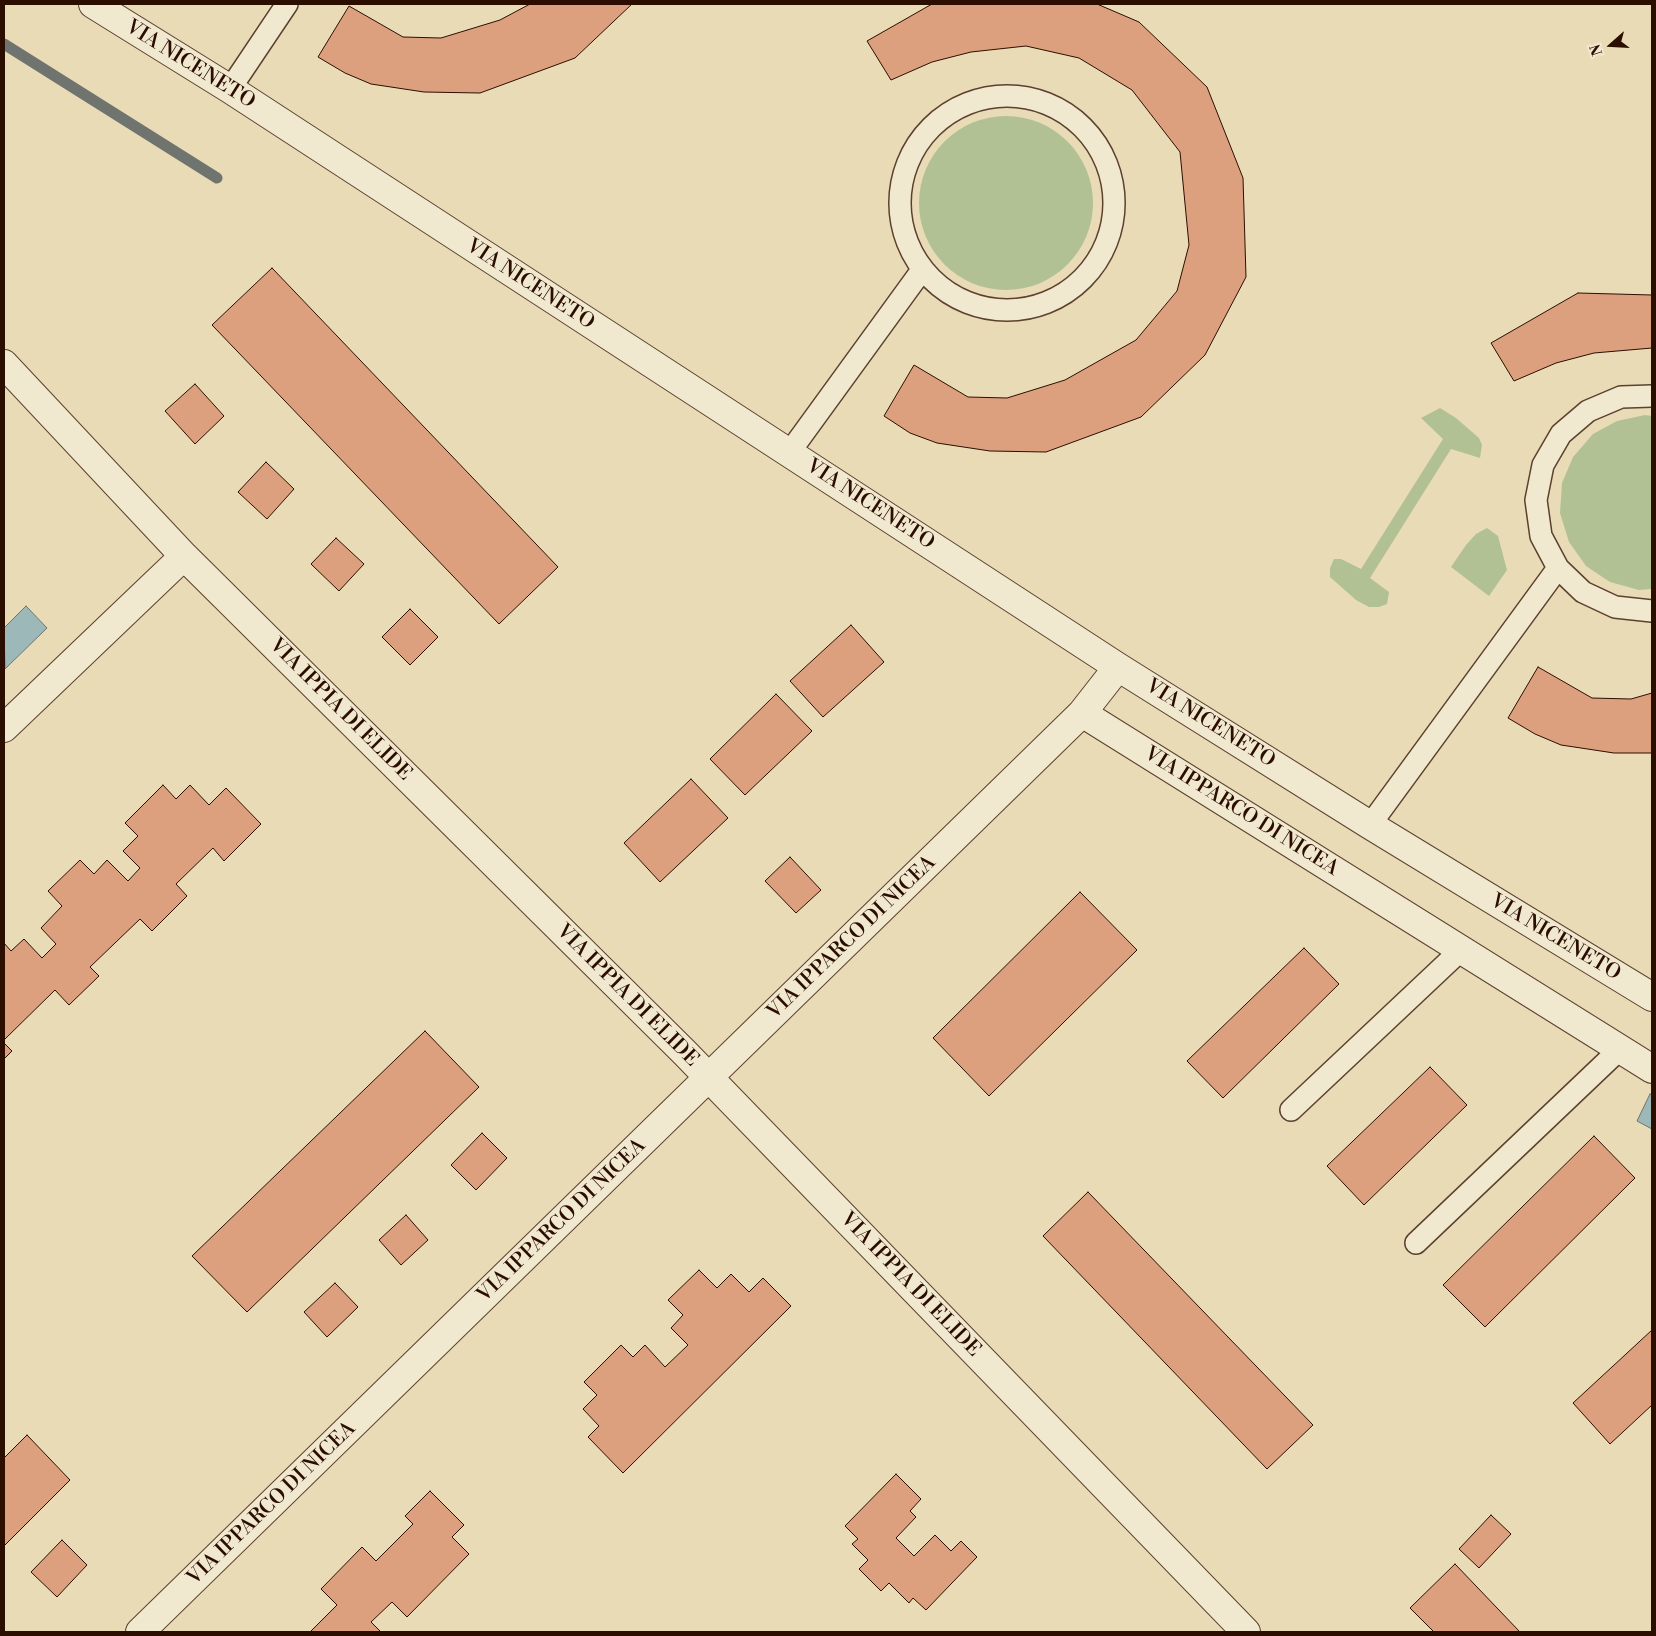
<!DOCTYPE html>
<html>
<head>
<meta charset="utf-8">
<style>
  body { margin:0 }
  #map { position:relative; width:1656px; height:1636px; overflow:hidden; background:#eadbb7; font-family:"Libre Bodoni",serif }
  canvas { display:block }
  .frame { position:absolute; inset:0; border:5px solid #2b0e00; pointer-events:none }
  .north { position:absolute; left:1586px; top:20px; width:50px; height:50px; -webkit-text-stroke:4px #f1e8d0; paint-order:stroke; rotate:251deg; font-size:14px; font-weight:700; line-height:20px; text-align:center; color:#2b0e00 }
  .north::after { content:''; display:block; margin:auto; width:18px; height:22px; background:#2b0e00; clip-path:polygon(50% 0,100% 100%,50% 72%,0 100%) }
</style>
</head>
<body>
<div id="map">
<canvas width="1656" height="1636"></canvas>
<div class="frame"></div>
<div class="north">N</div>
</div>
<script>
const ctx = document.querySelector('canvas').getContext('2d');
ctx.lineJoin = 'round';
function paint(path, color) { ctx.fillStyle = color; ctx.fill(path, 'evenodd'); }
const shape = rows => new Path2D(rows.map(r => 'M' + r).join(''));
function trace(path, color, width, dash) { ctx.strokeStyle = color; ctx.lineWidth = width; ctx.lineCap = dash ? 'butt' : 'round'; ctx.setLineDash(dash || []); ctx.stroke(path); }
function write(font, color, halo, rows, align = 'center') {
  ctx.font = font + ' "Libre Bodoni",serif'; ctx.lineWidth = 5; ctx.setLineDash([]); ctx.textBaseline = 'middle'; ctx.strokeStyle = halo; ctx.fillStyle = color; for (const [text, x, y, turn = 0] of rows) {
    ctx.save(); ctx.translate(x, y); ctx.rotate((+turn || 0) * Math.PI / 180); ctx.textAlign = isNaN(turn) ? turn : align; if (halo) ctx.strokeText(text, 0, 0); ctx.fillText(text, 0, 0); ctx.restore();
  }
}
paint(shape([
  '919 203a87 87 0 1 1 174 0a87 87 0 1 1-174 0Z',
  [1440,408,1456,418,1479,438,1482,445,1480,458,1451,449,1370,578,1389,592,1387,604,1379,607,1369,607,1356,600,1330,577,1330,568,1334,559,1341,559,1361,569,1443,439,1421,418],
  [1645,415,1652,416,1652,589,1639,590,1610,582,1586,566,1569,542,1560,513,1562,483,1573,457,1593,434,1617,421],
  [1487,528,1498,536,1507,570,1489,596,1451,567,1466,545,1476,534]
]), '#b1c193');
const water = shape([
  [26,606,47,628,5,669,4,628,26,606],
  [1650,1094,1652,1095,1652,1129,1637,1121,1650,1094]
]);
paint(water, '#9db8b9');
trace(water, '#6f746f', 1);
trace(shape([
  [4,44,217,178]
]), '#6f746f', 11);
const building = shape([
  [530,4,632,4,575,58,480,93,424,92,371,84,345,73,318,57,349,6,403,37,441,38,500,20,530,4],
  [932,4,1097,4,1139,22,1207,87,1243,178,1246,277,1205,355,1141,417,1046,452,990,451,937,443,910,433,884,416,914,365,968,397,1007,398,1065,380,1136,340,1177,291,1189,245,1180,152,1132,90,1079,58,1026,46,971,52,932,62,891,80,867,41,932,4],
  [272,268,558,567,499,624,212,325,272,268],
  [1578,293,1652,295,1652,348,1594,353,1556,363,1514,381,1491,343,1578,293],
  [195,384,224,416,195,444,165,411,195,384],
  [266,462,294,489,267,519,238,492,266,462],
  [336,538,364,564,339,591,311,564,336,538],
  [410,609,438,637,410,665,382,637,410,609],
  [851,625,884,662,823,717,790,681,851,625],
  [1538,667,1592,698,1631,699,1652,693,1652,753,1614,753,1561,745,1535,734,1508,718,1538,667],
  [776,694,812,731,745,795,710,759,776,694],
  [691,779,728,818,660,882,624,843,691,779],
  [163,785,176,799,190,785,209,805,226,788,261,824,224,861,213,848,176,884,187,896,152,931,140,919,90,967,99,976,69,1005,55,990,4,1040,4,943,11,951,24,939,42,958,56,944,41,928,62,906,48,891,80,860,94,874,107,860,128,881,140,868,123,851,138,836,125,823,163,785],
  [790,857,821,890,796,913,765,881,790,857],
  [1080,892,1137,950,989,1096,933,1038,1080,892],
  [1304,948,1339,984,1223,1098,1187,1061,1304,948],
  [425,1031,479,1087,247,1312,192,1256,425,1031],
  [4,1043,12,1051,4,1059,4,1043],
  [1430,1067,1467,1105,1364,1205,1327,1166,1430,1067],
  [482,1133,507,1158,476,1190,451,1165,482,1133],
  [1594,1136,1635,1178,1485,1327,1443,1285,1594,1136],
  [1088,1192,1313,1425,1267,1469,1043,1236,1088,1192],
  [406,1215,428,1240,401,1265,379,1240,406,1215],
  [699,1270,717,1288,731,1274,749,1292,763,1278,791,1306,623,1473,588,1437,599,1426,583,1409,597,1395,584,1382,621,1345,633,1357,645,1345,665,1367,688,1345,671,1328,683,1315,668,1300,699,1270],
  [335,1283,358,1307,327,1337,304,1312,335,1283],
  [1652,1330,1652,1405,1610,1444,1573,1403,1652,1330],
  [27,1435,70,1480,4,1546,4,1458,27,1435],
  [896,1474,921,1499,910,1511,916,1517,896,1538,914,1556,935,1535,951,1551,961,1541,977,1557,926,1610,913,1598,909,1603,889,1583,881,1591,859,1569,868,1560,852,1544,858,1539,845,1526,896,1474],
  [430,1491,464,1525,452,1537,469,1554,407,1617,392,1602,371,1622,381,1632,310,1632,337,1605,321,1589,362,1547,376,1561,413,1524,405,1516,430,1491],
  [1491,1515,1511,1534,1479,1568,1459,1549,1491,1515],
  [62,1540,87,1565,57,1597,31,1572,62,1540],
  [1455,1564,1520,1632,1434,1632,1410,1608,1455,1564]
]);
paint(building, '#dca07e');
trace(building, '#2b0e00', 1);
const service = shape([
  [230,89,287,4],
  '900 203a107 107 0 1 1 214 0a107 107 0 1 1-214 0Z',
  [1652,396,1621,397,1588,411,1561,434,1543,465,1536,500,1541,536,1558,568,1583,592,1615,607,1652,611],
  [789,453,922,270],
  [1370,825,1558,568],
  [1291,1110,1462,949],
  [1416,1243,1620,1049]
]);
const minor = shape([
  [93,4,230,89,1118,667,1370,825,1652,997],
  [4,364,184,556,685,1053,1246,1632],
  [1082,713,1118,667],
  [4,728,184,556],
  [140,1632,1082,713,1652,1069]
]);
trace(service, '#5b412e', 24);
trace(minor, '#5b412e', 30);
trace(service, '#f1e8d0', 21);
trace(minor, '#f1e8d0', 28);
write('20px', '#2b0e00', '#f1e8d0', [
  ["VIA NICENETO",190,65,32],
  ["VIA NICENETO",530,285,33],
  ["VIA NICENETO",870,505,33],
  ["VIA IPPIA DI ELIDE",340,710,45],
  ["VIA NICENETO",1210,724,32],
  ["VIA IPPARCO DI NICEA",1241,812,32],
  ["VIA IPPARCO DI NICEA",852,938,-44],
  ["VIA NICENETO",1555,938,31],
  ["VIA IPPIA DI ELIDE",627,996,45],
  ["VIA IPPARCO DI NICEA",562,1221,-44],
  ["VIA IPPIA DI ELIDE",910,1285,46],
  ["VIA IPPARCO DI NICEA",272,1504,-44]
]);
</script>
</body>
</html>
